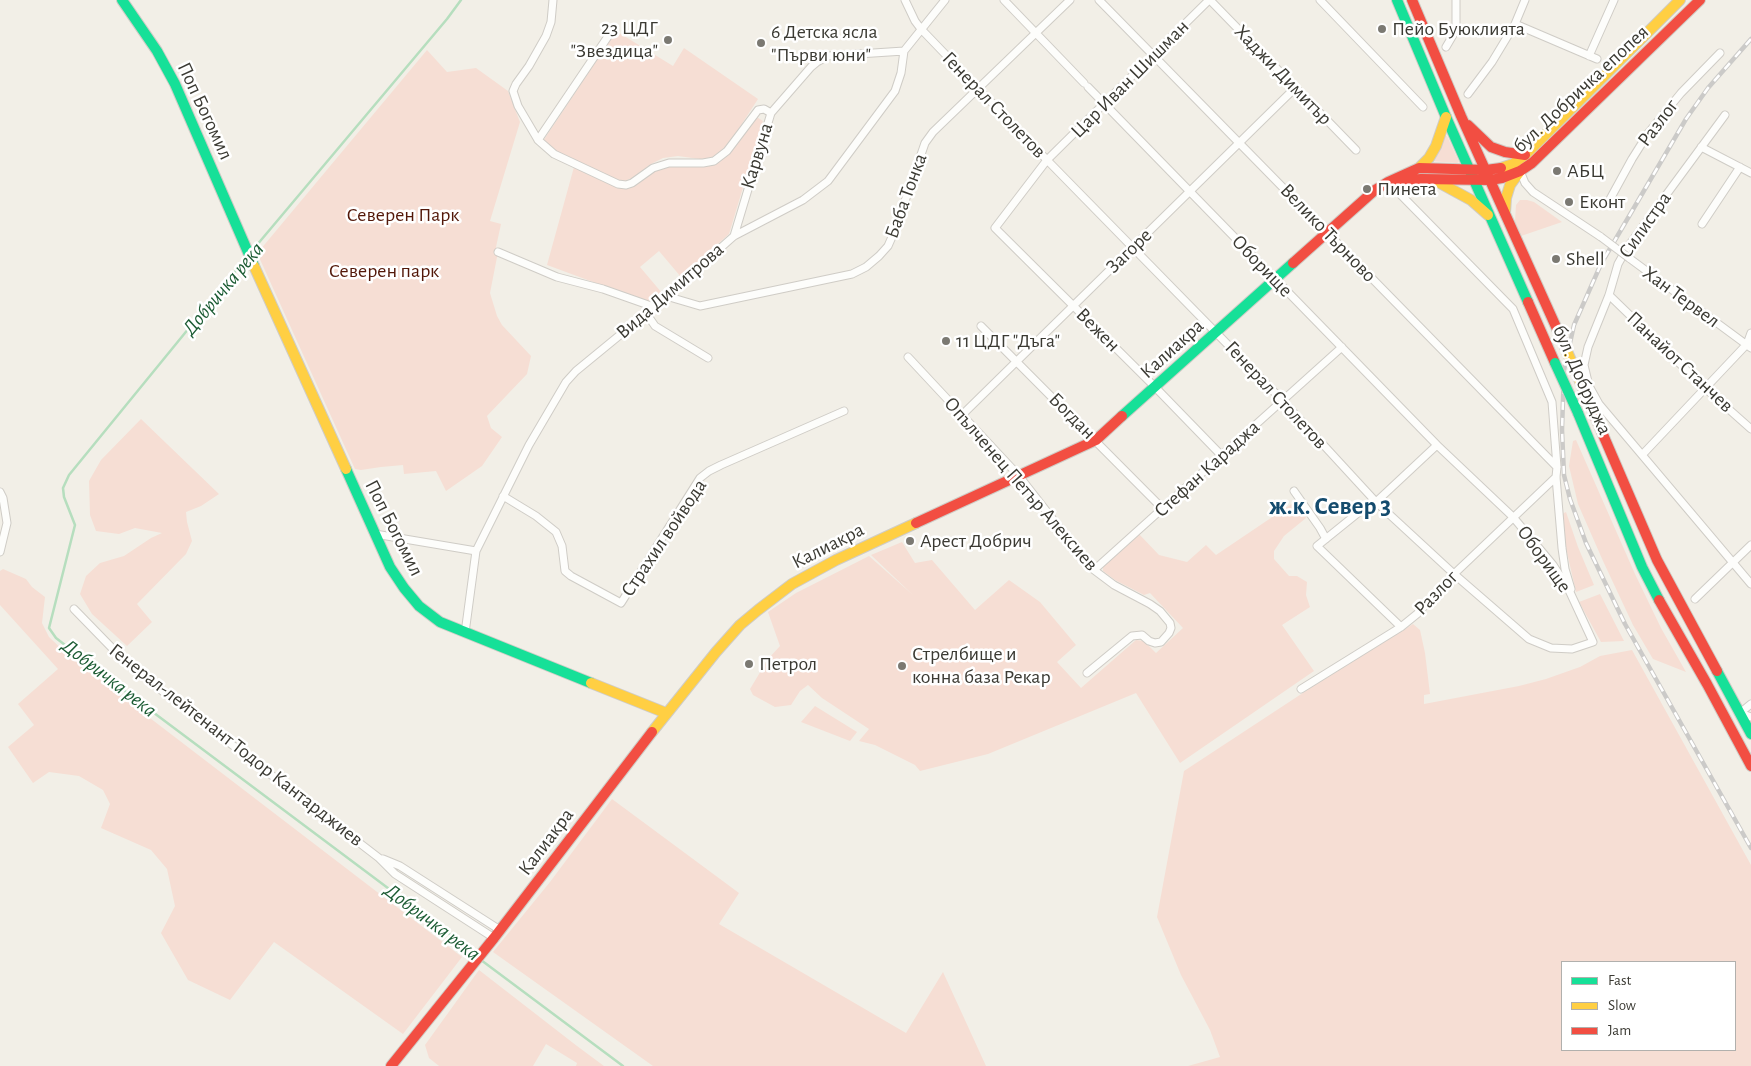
<!DOCTYPE html>
<html>
<head>
<meta charset="utf-8">
<style>
  body { margin:0 }
  #map { position:relative; width:1751px; height:1066px; overflow:hidden; background:#f2efe7; font-family:"Alegreya Sans",sans-serif }
  canvas { display:block }
  .legend { position:absolute; left:1561px; top:961px; width:175px; height:90px; box-sizing:border-box; background:#fff; border:1px solid #b1b0ad; margin:0; padding:6px 9px; list-style:none; font-size:15px; color:#3b3a33 }
  .legend li { display:flex; align-items:center; gap:10px; height:25px }
  .legend b { width:25px; border:1px solid #b1b0ad }
</style>
</head>
<body>
<div id="map">
<canvas width="1751" height="1066"></canvas>
<ul class="legend">
<li><b style="height:6px;background:#16e098"></b>Fast</li>
<li><b style="height:6px;background:#ffcf43"></b>Slow</li>
<li><b style="height:6px;background:#f24e42"></b>Jam</li>
</ul>
</div>
<script>
const ctx = document.querySelector('canvas').getContext('2d');
ctx.lineJoin = 'round';
function paint(path, color) { ctx.fillStyle = color; ctx.fill(path, 'evenodd'); }
const shape = rows => new Path2D(rows.map(r => 'M' + r).join(''));
function trace(path, color, width, dash) { ctx.strokeStyle = color; ctx.lineWidth = width; ctx.lineCap = dash ? 'butt' : 'round'; ctx.setLineDash(dash || []); ctx.stroke(path); }
function write(font, color, halo, rows, align = 'center') {
  ctx.font = font + ' "Alegreya Sans",sans-serif'; ctx.lineWidth = 5; ctx.setLineDash([]); ctx.textBaseline = 'middle'; ctx.strokeStyle = halo; ctx.fillStyle = color; for (const [text, x, y, turn = 0] of rows) {
    ctx.save(); ctx.translate(x, y); ctx.rotate((+turn || 0) * Math.PI / 180); ctx.textAlign = isNaN(turn) ? turn : align; if (halo) ctx.strokeText(text, 0, 0); ctx.fillText(text, 0, 0); ctx.restore();
  }
}
paint(shape([
  [616,31,673,66,684,48,758,99,727,147,713,158,700,159,678,156,663,158,651,164,633,178,624,181,616,179,560,154,550,148,543,141],
  [427,50,447,72,476,68,508,91,520,122,490,221,501,224,496,247,498,252,490,293,497,316,502,325,531,356,527,374,487,416,491,428,502,437,482,466,446,491,436,471,404,474,403,465,381,467,361,470,355,469,258,255,260,250],
  [755,116,763,121,729,234,681,277,659,251,640,267,662,293,650,303,547,265,574,167,622,189,629,189,656,170,671,165,702,167,718,163,729,154],
  [1445,136,1447,136,1459,162,1457,163,1431,161,1441,147],
  [1520,200,1527,200,1534,202,1562,222,1521,236,1515,222,1516,205],
  [141,419,219,494,201,506,186,512,187,522,192,541,186,554,137,604,152,622,127,646,92,614,80,594,86,576,100,563,124,556,151,538,162,533,135,528,119,534,96,531,90,515,89,481,101,460],
  [1576,440,1635,574,1661,628,1686,672,1653,659,1633,625,1603,561,1578,504,1569,466,1573,441],
  [1296,501,1304,513,1306,518,1284,536,1274,551,1274,559,1289,576,1297,576,1307,582,1306,595,1310,607,1282,625,1314,671,1180,763,1136,693,988,754,920,771,915,765,875,745,859,741,869,729,822,698,808,685,800,691,791,705,775,707,753,695,750,689,768,659,780,646,768,612,796,593,869,556,913,595,871,555,902,542,915,563,932,560,975,610,1009,580,1040,602,1076,645,1057,662,1081,688,1136,640,1144,641,1156,653,1183,628,1150,593,1144,595,1115,580,1103,571,1103,567,1139,534,1159,555,1187,562,1206,545,1216,555],
  [1566,512,1578,547,1594,585,1576,592,1566,548,1562,514],
  [3,569,26,579,32,587,45,597,42,623,49,637,69,656,462,957,403,1034,274,942,230,1000,188,980,161,933,175,906,167,869,151,850,101,828,110,804,103,790,79,776,49,772,33,783,8,747,34,725,18,704,58,669,0,605,0,571],
  [1600,594,1624,641,1601,642,1579,602],
  [1413,624,1420,630,1425,653,1430,694,1424,695,1424,704,1519,686,1546,679,1580,667,1600,656,1632,650,1751,865,1751,1066,1188,1066,1220,1057,1210,1030,1181,975,1157,917,1184,771,1315,685],
  [1735,962,1735,1050,1562,1050,1562,962],
  [815,706,857,732,850,741,801,722],
  [612,799,739,893,719,924,906,1033,943,972,986,1066,653,1066,493,952,550,882],
  [479,970,577,1046,604,1066,576,1066,577,1063,546,1044,533,1066,439,1066,429,1058,425,1045]
]), '#f6ded4');
trace(shape([
  [251,252,447,19,461,0],
  [247,257,69,475,63,488,64,497,75,525,49,628,56,638,122,689,464,945,477,957],
  [481,960,623,1066]
]), '#b6debe', 2.5);
const street = shape([
  [905,0,915,21,921,29,1047,160,1283,401,1376,502,1454,574,1529,639,1551,648,1572,649,1593,642,1568,588,1553,565,1513,517,1437,445,1088,87],
  [1004,0,1084,83],
  [1099,0,1557,467],
  [1209,0,1047,160,995,228,1155,387,1221,455],
  [1210,0,1356,150],
  [1320,0,1423,107],
  [1515,24,1597,59],
  [613,29,538,140,554,154,618,184,626,185,632,183,653,168,669,163,703,163,714,161,727,151,758,110,764,109,771,113],
  [1446,47,1456,30,1456,0],
  [1589,56,1614,0],
  [1468,94,1492,62,1515,24,1525,0],
  [1725,115,1627,248,1618,264,1609,295,1588,347,1584,365,1589,386,1599,404,1751,584],
  [538,140,518,106,513,91,516,84,529,66,546,36,551,22,553,0],
  [1701,147,1751,173],
  [1520,168,1520,171,1525,183,1533,192,1601,237],
  [1400,194,1513,309,1552,402,1557,467,1556,477,1562,548,1565,569,1571,589],
  [1609,201,1632,159,1649,132,1681,93,1720,53],
  [1702,224,1740,167],
  [734,236,771,113,811,67,817,62,828,56,904,51],
  [498,252,557,277,603,289,654,307],
  [1629,258,1751,348],
  [1609,295,1706,389,1751,429],
  [666,296,700,306,852,274,866,267,879,256,888,246,895,230,925,143,933,132,1070,0],
  [646,313,655,326,708,358],
  [981,326,1162,508],
  [908,357,1019,476,1083,558,1094,570,1114,585,1150,604,1160,611,1170,623,1171,628,1169,633,1161,642,1155,643,1149,641,1142,635,1132,636,1087,673],
  [962,415,1295,88],
  [1642,455,1747,344,1751,333],
  [1294,491,1320,528,1326,539],
  [0,492,3,498,7,523,0,552],
  [503,496,536,516,556,532,562,546,565,571,571,576,621,603,700,478,709,471,721,465,844,411],
  [1374,500,1317,546,1401,627],
  [1376,502,1437,445],
  [375,534,476,551],
  [1094,570,1342,347],
  [1695,599,1751,545],
  [74,609,112,648,157,687,379,858,395,874,494,938],
  [465,633,476,551,529,445,566,382,576,371,654,307,734,236,803,200,828,181,895,91,901,73,904,51,945,0],
  [1301,689,1401,627,1417,614,1454,574,1556,477],
  [1740,713,1751,704],
  [1740,713,1751,717],
  [383,859,400,866,500,930]
]);
const fast = shape([
  [122,0,157,51,175,84,254,266],
  [1397,0,1446,117,1528,302],
  [1578,413,1642,567,1659,600],
  [1122,416,1293,263],
  [346,469,390,567,404,588,419,606,440,622,591,683],
  [1717,671,1751,734]
]);
const slow = shape([
  [1419,168,1429,158,1436,146,1446,117],
  [1501,168,1513,164,1525,155,1680,0],
  [1438,182,1471,200,1488,215],
  [1505,213,1506,198,1510,185,1520,171],
  [254,266,346,469],
  [591,683,666,713],
  [652,732,716,652,740,625,758,610,792,584,836,560,916,523]
]);
const jam = shape([
  [1412,0,1461,116,1566,349],
  [1468,125,1491,147,1505,152,1525,155],
  [1396,181,1421,179,1490,180,1502,178,1520,171,1532,163,1700,0],
  [1293,263,1375,190,1388,182,1419,168,1486,170,1501,168],
  [1528,302,1555,363],
  [1589,402,1657,560,1717,671],
  [916,523,1096,440,1122,416],
  [1659,600,1707,684,1751,766],
  [391,1066,494,938,652,732]
]);
trace(street, '#cfccc6', 9);
trace(fast, '#cfccc6', 12);
trace(slow, '#cfccc6', 12);
trace(jam, '#cfccc6', 12);
trace(street, '#fdfdfb', 7);
trace(fast, '#16e098', 10);
trace(slow, '#ffcf43', 10);
trace(jam, '#f24e42', 10);
const rail = shape([
  [1751,39,1708,88,1686,119,1601,264,1574,325,1564,370,1562,430,1564,475,1570,499,1586,543,1625,624,1751,848]
]);
trace(rail, '#cbcac8', 4.5);
trace(rail, '#fff', 2.5, [8]);
const streetBridge = shape([
  [1601,237,1629,258]
]);
const fastBridge = shape([
  [1555,363,1578,413]
]);
const slowBridge = shape([
  [1566,349,1589,402]
]);
trace(streetBridge, '#cfccc6', 9, []);
trace(fastBridge, '#cfccc6', 12, []);
trace(slowBridge, '#cfccc6', 12, []);
trace(streetBridge, '#fdfdfb', 7);
trace(fastBridge, '#16e098', 10);
trace(slowBridge, '#ffcf43', 10);
for (const [x, y, r, color] of [
  [1382,29,5,"#7b7972"],
  [668,40,5,"#7b7972"],
  [761,43,5,"#7b7972"],
  [1557,171,5,"#7b7972"],
  [1367,189,5,"#7b7972"],
  [1569,202,5,"#7b7972"],
  [1556,259,5,"#7b7972"],
  [946,341,5,"#7b7972"],
  [910,541,5,"#7b7972"],
  [749,664,5,"#7b7972"],
  [902,666,5,"#7b7972"]
]) { const dot = new Path2D(); dot.arc(x, y, r, 0, 2 * Math.PI); ctx.fillStyle = color; ctx.fill(dot); trace(dot, '#fff', 2); }
write('20px', '#3b3a33', '#fff', [
  ["23 ЦДГ",658,28,"right"],
  ["\"Звездица\"",658,51,"right"],
  ["Пейо Буюклията",1392,29],
  ["6 Детска ясла",771,32],
  ["\"Първи юни\"",771,55],
  ["АБЦ",1567,171],
  ["Пинета",1377,189],
  ["Еконт",1579,202],
  ["Shell",1566,259],
  ["11 ЦДГ \"Дъга\"",956,341],
  ["Арест Добрич",920,541],
  ["Стрелбище и",912,654],
  ["конна база Рекар",912,677],
  ["Петрол",759,664]
], 'left');
write('20px', '#3b3a33', '#fff', [
  ["Хаджи Димитър",1283,75,46],
  ["Цар Иван Шишман",1130,79,-45],
  ["бул. Добричка епопея",1581,89,-43],
  ["Генерал Столетов",994,105,46],
  ["Поп Богомил",205,111,65],
  ["Разлог",1658,123,-53],
  ["Карвуна",757,156,-73],
  ["Баба Тонка",906,196,-70],
  ["Силистра",1645,225,-55],
  ["Велико Търново",1328,233,46],
  ["Загоре",1129,251,-44],
  ["Оборище",1262,266,46],
  ["Вида Димитрова",670,291,-41],
  ["Хан Тервел",1681,297,36],
  ["Вежен",1098,330,45],
  ["Калиакра",1172,349,-42],
  ["Панайот Станчев",1680,362,43],
  ["бул. Добруджа",1582,380,66],
  ["Генерал Столетов",1276,395,47],
  ["Богдан",1072,416,45],
  ["Стефан Караджа",1207,469,-42],
  ["Опълченец Петър Алексиев",1021,484,49],
  ["Поп Богомил",394,528,63],
  ["Страхил войвода",664,538,-56],
  ["Калиакра",828,546,-27],
  ["Оборище",1544,559,54],
  ["Разлог",1436,593,-46],
  ["Генерал-лейтенант Тодор Кантарджиев",236,745,38],
  ["Калиакра",546,842,-53]
]);
write('20px', '#531809', '#fff', [
  ["Северен Парк",403,215],
  ["Северен парк",384,271]
]);
write('italic 21px', '#1c5c34', '#fff', [
  ["Добричка река",223,289,-50],
  ["Добричка река",109,678,38],
  ["Добричка река",432,922,37]
]);
write('bold 25px', '#144b6d', '#fff', [
  ["ж.к. Север 3",1330,506]
]);
</script>
</body>
</html>
